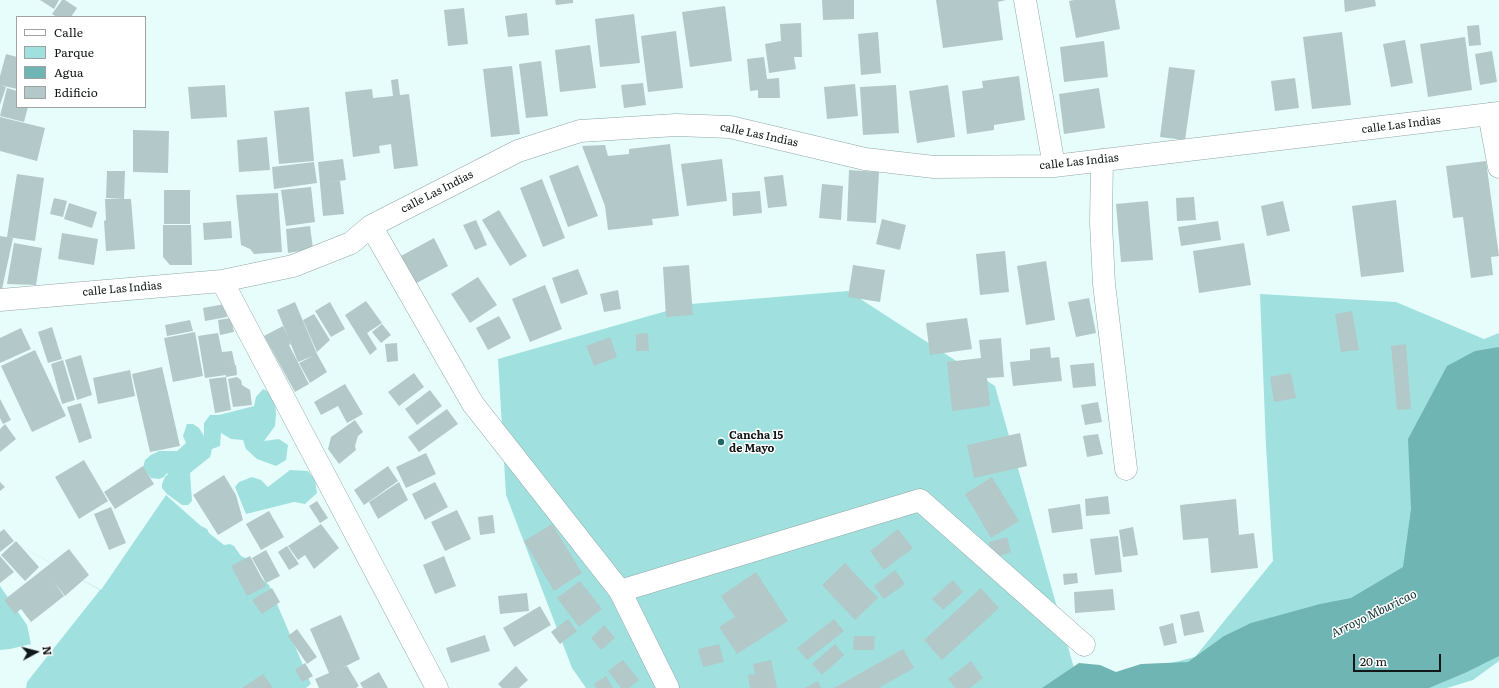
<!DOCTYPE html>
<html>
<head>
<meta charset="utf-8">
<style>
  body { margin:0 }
  #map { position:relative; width:1499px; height:688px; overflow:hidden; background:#e7fdfc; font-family:Literata,serif }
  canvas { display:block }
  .legend { position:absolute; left:16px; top:16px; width:130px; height:92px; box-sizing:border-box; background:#fff; border:1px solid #9fa2a2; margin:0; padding:5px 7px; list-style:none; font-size:12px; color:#101717 }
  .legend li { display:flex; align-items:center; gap:8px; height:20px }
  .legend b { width:20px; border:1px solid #9fa2a2 }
  .north { position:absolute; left:16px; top:632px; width:40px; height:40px; -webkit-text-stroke:3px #fff; paint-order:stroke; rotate:83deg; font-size:11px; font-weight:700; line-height:16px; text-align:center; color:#101717 }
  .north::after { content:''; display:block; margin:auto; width:14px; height:18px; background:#101717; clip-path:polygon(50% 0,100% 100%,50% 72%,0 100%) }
  .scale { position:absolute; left:1353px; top:654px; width:88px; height:18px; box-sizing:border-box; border:2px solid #101717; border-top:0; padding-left:5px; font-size:12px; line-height:14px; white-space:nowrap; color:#101717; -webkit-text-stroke:3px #fff; paint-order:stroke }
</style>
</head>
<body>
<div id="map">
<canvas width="1499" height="688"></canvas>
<ul class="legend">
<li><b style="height:5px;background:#fff"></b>Calle</li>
<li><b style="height:11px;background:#a0e1df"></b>Parque</li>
<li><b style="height:11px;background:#6fb5b4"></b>Agua</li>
<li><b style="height:11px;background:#b3c8c8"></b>Edificio</li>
</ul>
<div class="north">N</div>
<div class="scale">20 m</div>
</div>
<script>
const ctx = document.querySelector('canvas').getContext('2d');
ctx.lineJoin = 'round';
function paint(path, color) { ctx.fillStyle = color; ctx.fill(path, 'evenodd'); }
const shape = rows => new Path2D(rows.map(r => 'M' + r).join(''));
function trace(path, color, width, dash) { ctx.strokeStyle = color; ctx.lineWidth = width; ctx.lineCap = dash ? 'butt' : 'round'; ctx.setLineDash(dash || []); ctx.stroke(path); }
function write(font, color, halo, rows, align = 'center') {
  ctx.font = font + ' Literata,serif'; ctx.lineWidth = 3; ctx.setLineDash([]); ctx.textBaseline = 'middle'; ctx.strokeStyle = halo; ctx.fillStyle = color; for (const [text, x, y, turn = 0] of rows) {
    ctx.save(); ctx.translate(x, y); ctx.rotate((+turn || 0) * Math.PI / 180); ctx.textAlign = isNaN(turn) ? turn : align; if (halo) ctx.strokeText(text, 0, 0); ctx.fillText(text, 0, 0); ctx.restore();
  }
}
paint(shape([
  [848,291,995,386,1079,686,1195,657,1273,561,1266,446,1260,294,1396,302,1484,339,1499,333,1499,661,1473,680,1447,688,586,688,572,668,506,495,498,359,691,304],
  [263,389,269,392,275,400,276,415,275,426,264,441,279,439,288,445,286,460,276,466,257,459,246,449,243,440,231,439,221,433,220,446,212,449,210,457,190,473,192,501,188,505,182,505,167,494,162,488,162,484,165,477,168,474,167,473,164,477,159,479,151,478,143,468,145,460,151,455,159,451,177,451,186,443,183,436,187,424,193,424,199,428,204,436,204,423,210,415,219,415,254,406,256,397],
  [290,470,308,471,315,480,317,493,305,504,294,502,246,514,235,487,239,482,252,477,261,480,268,487],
  [166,495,201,526,207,529,209,533,224,545,230,544,234,546,241,556,252,561,252,570,269,585,311,684,306,688,26,688,27,682,100,590,0,535,101,590],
  [0,586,27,625,31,644,10,649,0,650]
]), '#a0e1df');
paint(shape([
  [1499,347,1499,656,1467,672,1429,688,1042,688,1079,663,1100,665,1116,672,1141,664,1188,662,1224,636,1251,623,1320,604,1351,598,1403,567,1411,509,1408,439,1447,366,1475,351]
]), '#6fb5b4');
paint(shape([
  [40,0,59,0,54,9],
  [62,0,65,0,77,8,71,17,57,17,52,14],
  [555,0,573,0,573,3,556,5],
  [822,0,854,0,854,19,823,20],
  [936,0,1006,0,998,2,1003,40,943,48],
  [1074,0,1115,0,1120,29,1076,38,1069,1],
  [1344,0,1375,0,1376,6,1345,12],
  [725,6,732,61,690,67,682,12],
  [464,8,468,44,448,46,444,10],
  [527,13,529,35,508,37,505,16],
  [634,14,640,63,600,67,595,19],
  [801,23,802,57,794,57,796,69,769,73,765,44,781,41,780,24],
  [1479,25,1481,45,1469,46,1467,26],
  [676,31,683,88,648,92,641,36],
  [878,32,881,73,861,75,858,34],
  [1342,32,1351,105,1312,109,1303,37],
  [1465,37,1472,90,1428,97,1420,44],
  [1405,40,1413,83,1391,87,1383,44],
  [1104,41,1108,77,1064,82,1060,47],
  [590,45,596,88,560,92,555,50],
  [1492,51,1497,82,1480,85,1475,54],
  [6,54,17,57,17,89,0,85,0,76],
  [764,57,767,79,779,78,780,98,758,98,758,90,750,91,747,59],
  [541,61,548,116,526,118,519,64],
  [512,66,520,134,491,137,483,69],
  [1169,67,1195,70,1185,140,1160,137],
  [1019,76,1025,120,994,125,994,130,967,134,962,91,983,88,982,81],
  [1295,78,1299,108,1275,111,1271,81],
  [398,79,400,95,409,94,418,166,394,169,391,144,379,146,380,153,353,157,345,92,372,89,373,98,393,96,391,80],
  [643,83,646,105,624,108,621,85],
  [855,84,858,116,827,119,824,87],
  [0,85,6,87,0,105],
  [225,85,227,117,191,119,188,87],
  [896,85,899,133,863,135,860,87],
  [948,85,955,137,917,143,909,91],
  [7,88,17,91,17,107,28,107,24,122,0,116],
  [1099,88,1105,128,1064,134,1059,94],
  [309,107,314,161,279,164,274,111],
  [0,117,45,128,37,161,0,151],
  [133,130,169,131,168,173,133,172],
  [267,137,270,170,239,172,237,140],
  [670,144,679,216,652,219,653,225,608,230,605,206,582,146,605,145,608,156,629,154,629,149],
  [343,159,346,180,325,183,340,181,344,214,323,216,318,162],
  [722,159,727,201,687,206,681,164],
  [1486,161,1499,256,1491,257,1493,275,1471,278,1463,217,1453,218,1446,166],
  [314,162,317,183,274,189,272,167],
  [578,165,598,216,568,227,549,176],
  [849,170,879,172,876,223,847,221],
  [107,171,125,171,124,199,106,198],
  [17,174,44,178,35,241,7,237],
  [783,175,787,206,768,208,764,177],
  [542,179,565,238,543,247,520,188],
  [822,184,843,186,841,220,819,218],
  [311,187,315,222,286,226,281,190],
  [164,190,190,190,190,224,164,224],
  [760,191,762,213,733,216,732,193],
  [278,193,282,252,254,254,250,249,241,245,236,195],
  [1194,197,1196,220,1177,221,1176,198],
  [54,198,67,201,63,217,50,214],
  [105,199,131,199,135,249,106,251,104,221,106,220],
  [1396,200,1404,272,1361,277,1352,206],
  [1148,201,1153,260,1121,262,1116,204],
  [1283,201,1290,231,1267,236,1261,206],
  [69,203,97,212,92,228,64,219],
  [499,210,527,256,510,266,482,220],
  [882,219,906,225,900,250,876,244],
  [476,220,487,245,475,250,463,225],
  [231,221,232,238,204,240,203,223],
  [1218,221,1221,240,1181,246,1178,227],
  [163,225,191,225,192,265,170,265,163,257],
  [310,226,313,249,288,253,286,229],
  [62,233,98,239,94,265,58,259],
  [0,236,13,238,2,289,0,288],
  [434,238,448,266,413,285,399,257],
  [14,243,42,248,36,285,7,284],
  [1244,243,1251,285,1199,293,1193,251],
  [1005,251,1009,292,980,295,976,254],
  [1046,261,1055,320,1026,325,1017,266],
  [689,265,693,315,666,317,663,267],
  [853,265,885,270,880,302,848,297],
  [578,269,588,294,561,304,552,278],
  [478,277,497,305,470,323,451,294],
  [545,285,562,329,530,342,512,299],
  [618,290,621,309,604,312,600,294],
  [1089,298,1096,333,1076,337,1068,302],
  [366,301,382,323,367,333,377,349,370,355,345,315],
  [295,302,317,354,327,372,310,383,299,363,313,356,298,362,277,310],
  [330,302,345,329,331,337,315,311],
  [225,304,227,317,205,321,203,308],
  [1352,311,1359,350,1341,352,1335,314],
  [314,314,330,340,317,352,303,320],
  [499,316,511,338,488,350,476,328],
  [231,318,234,332,220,335,218,320],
  [967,318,972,349,930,355,926,323],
  [190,320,193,331,167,336,165,325],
  [382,324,391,335,381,343,372,332],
  [283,326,291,344,287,346,289,345,309,384,295,392,264,336],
  [52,327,62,359,48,363,38,332],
  [21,328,31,349,0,363,0,338],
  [195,332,203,376,173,382,164,338],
  [218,333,222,352,232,351,235,365,224,367,236,365,237,375,226,377,226,375,205,378,198,336],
  [648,333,649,351,636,351,636,334],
  [610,337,617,357,594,366,586,346],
  [1001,338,1004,377,987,378,990,406,952,411,947,362,981,358,979,340],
  [397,343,398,361,387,362,385,344],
  [1406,344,1411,409,1397,410,1391,346],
  [1050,347,1051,358,1059,357,1062,381,1013,386,1010,362,1030,360,1030,349],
  [35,350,66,416,32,432,1,366],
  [81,355,92,395,77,400,65,360],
  [63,360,75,400,62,404,51,364],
  [1094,363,1096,386,1073,388,1070,365],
  [162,367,180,446,150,452,132,374],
  [130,370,135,396,98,404,93,378],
  [414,373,424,387,399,406,388,392],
  [1291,373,1296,398,1274,402,1270,377],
  [226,377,231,410,215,413,209,379],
  [237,377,241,380,242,385,250,390,252,405,233,407,228,379],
  [345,384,363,414,347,423,338,406,321,415,314,402],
  [430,390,442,406,417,425,405,409],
  [0,399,11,420,3,424,0,418],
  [1098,402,1102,422,1085,425,1081,405],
  [81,403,92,438,79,443,67,407],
  [447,409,458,424,419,452,408,437],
  [355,420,363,432,358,436,355,446,356,450,339,464,328,449,331,437],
  [5,424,16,439,0,452,0,429],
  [1020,433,1027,466,974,478,967,445],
  [1098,434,1103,454,1087,457,1083,436],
  [426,453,436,474,406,488,396,467],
  [84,460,108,501,79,519,55,477],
  [143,466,154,484,115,509,104,492],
  [388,466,398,481,364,505,354,490],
  [224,475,236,495,243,520,218,535,193,495],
  [992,477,1019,521,991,538,965,494],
  [0,482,5,487,0,491],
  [399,482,408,500,378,519,369,502],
  [435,482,448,507,425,520,412,494],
  [1108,496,1110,514,1086,516,1085,499],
  [1236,499,1239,535,1254,533,1258,568,1211,573,1208,538,1183,540,1180,505],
  [317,501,328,518,320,523,309,506],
  [1080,504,1083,529,1052,533,1048,509],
  [111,507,126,543,109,550,94,514],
  [457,510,471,539,445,551,431,522],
  [269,511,284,537,261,550,246,524],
  [493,515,495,533,480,535,478,517],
  [321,524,339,548,314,569,305,555,298,560,288,546],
  [552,524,582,573,554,591,524,541],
  [1133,527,1138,555,1123,557,1119,530],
  [4,529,14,541,0,552,0,532],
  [898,529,913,548,884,570,870,551],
  [1118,536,1122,572,1095,575,1090,539],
  [1007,537,1011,552,994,558,989,542],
  [16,541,39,567,25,581,1,555],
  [287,546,299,564,289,570,278,552],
  [69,549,89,575,65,596,54,582,64,596,49,608,39,594,49,608,31,622,21,609,15,614,4,600],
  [266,550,280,576,266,583,252,558],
  [0,556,14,572,0,583],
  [250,556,266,586,247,596,231,566],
  [444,556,456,586,435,594,423,565],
  [845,563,878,598,855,620,822,585],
  [895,570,905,584,884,599,874,586],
  [756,572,788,621,737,654,719,627,735,617,721,596],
  [1077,573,1078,583,1064,585,1063,574],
  [953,580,963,592,943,610,932,599],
  [580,581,602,609,579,627,557,598],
  [272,588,280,602,262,614,252,600],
  [981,588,999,608,942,660,924,640],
  [1113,589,1115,610,1075,613,1074,592],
  [527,593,529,611,500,614,498,596],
  [540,606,551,625,514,647,503,628],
  [1199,611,1204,632,1184,636,1180,615],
  [341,615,360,659,342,668,347,666,359,686,356,688,319,688,315,679,329,673,310,629],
  [568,619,577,631,560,644,551,632],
  [834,619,844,631,807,660,797,648],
  [1173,623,1177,643,1164,646,1159,627],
  [604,625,615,638,601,650,591,638],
  [297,629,317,657,307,664,288,636],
  [485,635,490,651,451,663,446,648],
  [854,636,875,636,874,650,853,650],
  [719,644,724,662,703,667,698,649],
  [835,644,844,655,822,675,812,664],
  [903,649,914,668,879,688,834,688],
  [623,660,639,680,629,688,621,688,608,671],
  [771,660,777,688,750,688,748,675,755,674,753,664],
  [971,661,983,678,970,688,955,688,948,679],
  [305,663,313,676,302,682,295,670],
  [516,666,528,680,519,688,502,688,498,684],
  [379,672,388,688,363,688,360,683],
  [263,674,273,688,242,688],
  [606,676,613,688,596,688,594,684],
  [818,681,821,688,805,688]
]), '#b3c8c8');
const minor = shape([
  [1025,0,1054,166],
  [1489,114,1499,167],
  [1102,160,1101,223,1104,284,1126,469],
  [371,226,473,404,620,591,668,688],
  [222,281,437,688],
  [0,300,222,281,293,266,351,243,371,226,518,151,580,131,676,125,730,127,865,159,934,167,1054,166,1499,113],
  [620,591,920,500,1084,645]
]);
trace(minor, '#91a6a5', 23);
trace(minor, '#fff', 22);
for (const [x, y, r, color] of [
  [721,442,4,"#1b6867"]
]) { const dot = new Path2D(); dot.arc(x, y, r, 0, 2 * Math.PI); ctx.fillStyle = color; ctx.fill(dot); trace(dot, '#fff', 1.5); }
write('11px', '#101717', '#fff', [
  ["calle Las Indias",1401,125,-7],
  ["calle Las Indias",759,135,12],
  ["calle Las Indias",1079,162,-6],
  ["calle Las Indias",437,192,-27],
  ["calle Las Indias",122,289,-5]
]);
write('bold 11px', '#101717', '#fff', [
  ["Cancha 15",729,436],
  ["de Mayo",729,449]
], 'left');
write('italic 12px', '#0c3030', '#fff', [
  ["Arroyo Mburicao",1374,614,-26]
]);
</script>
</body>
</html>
